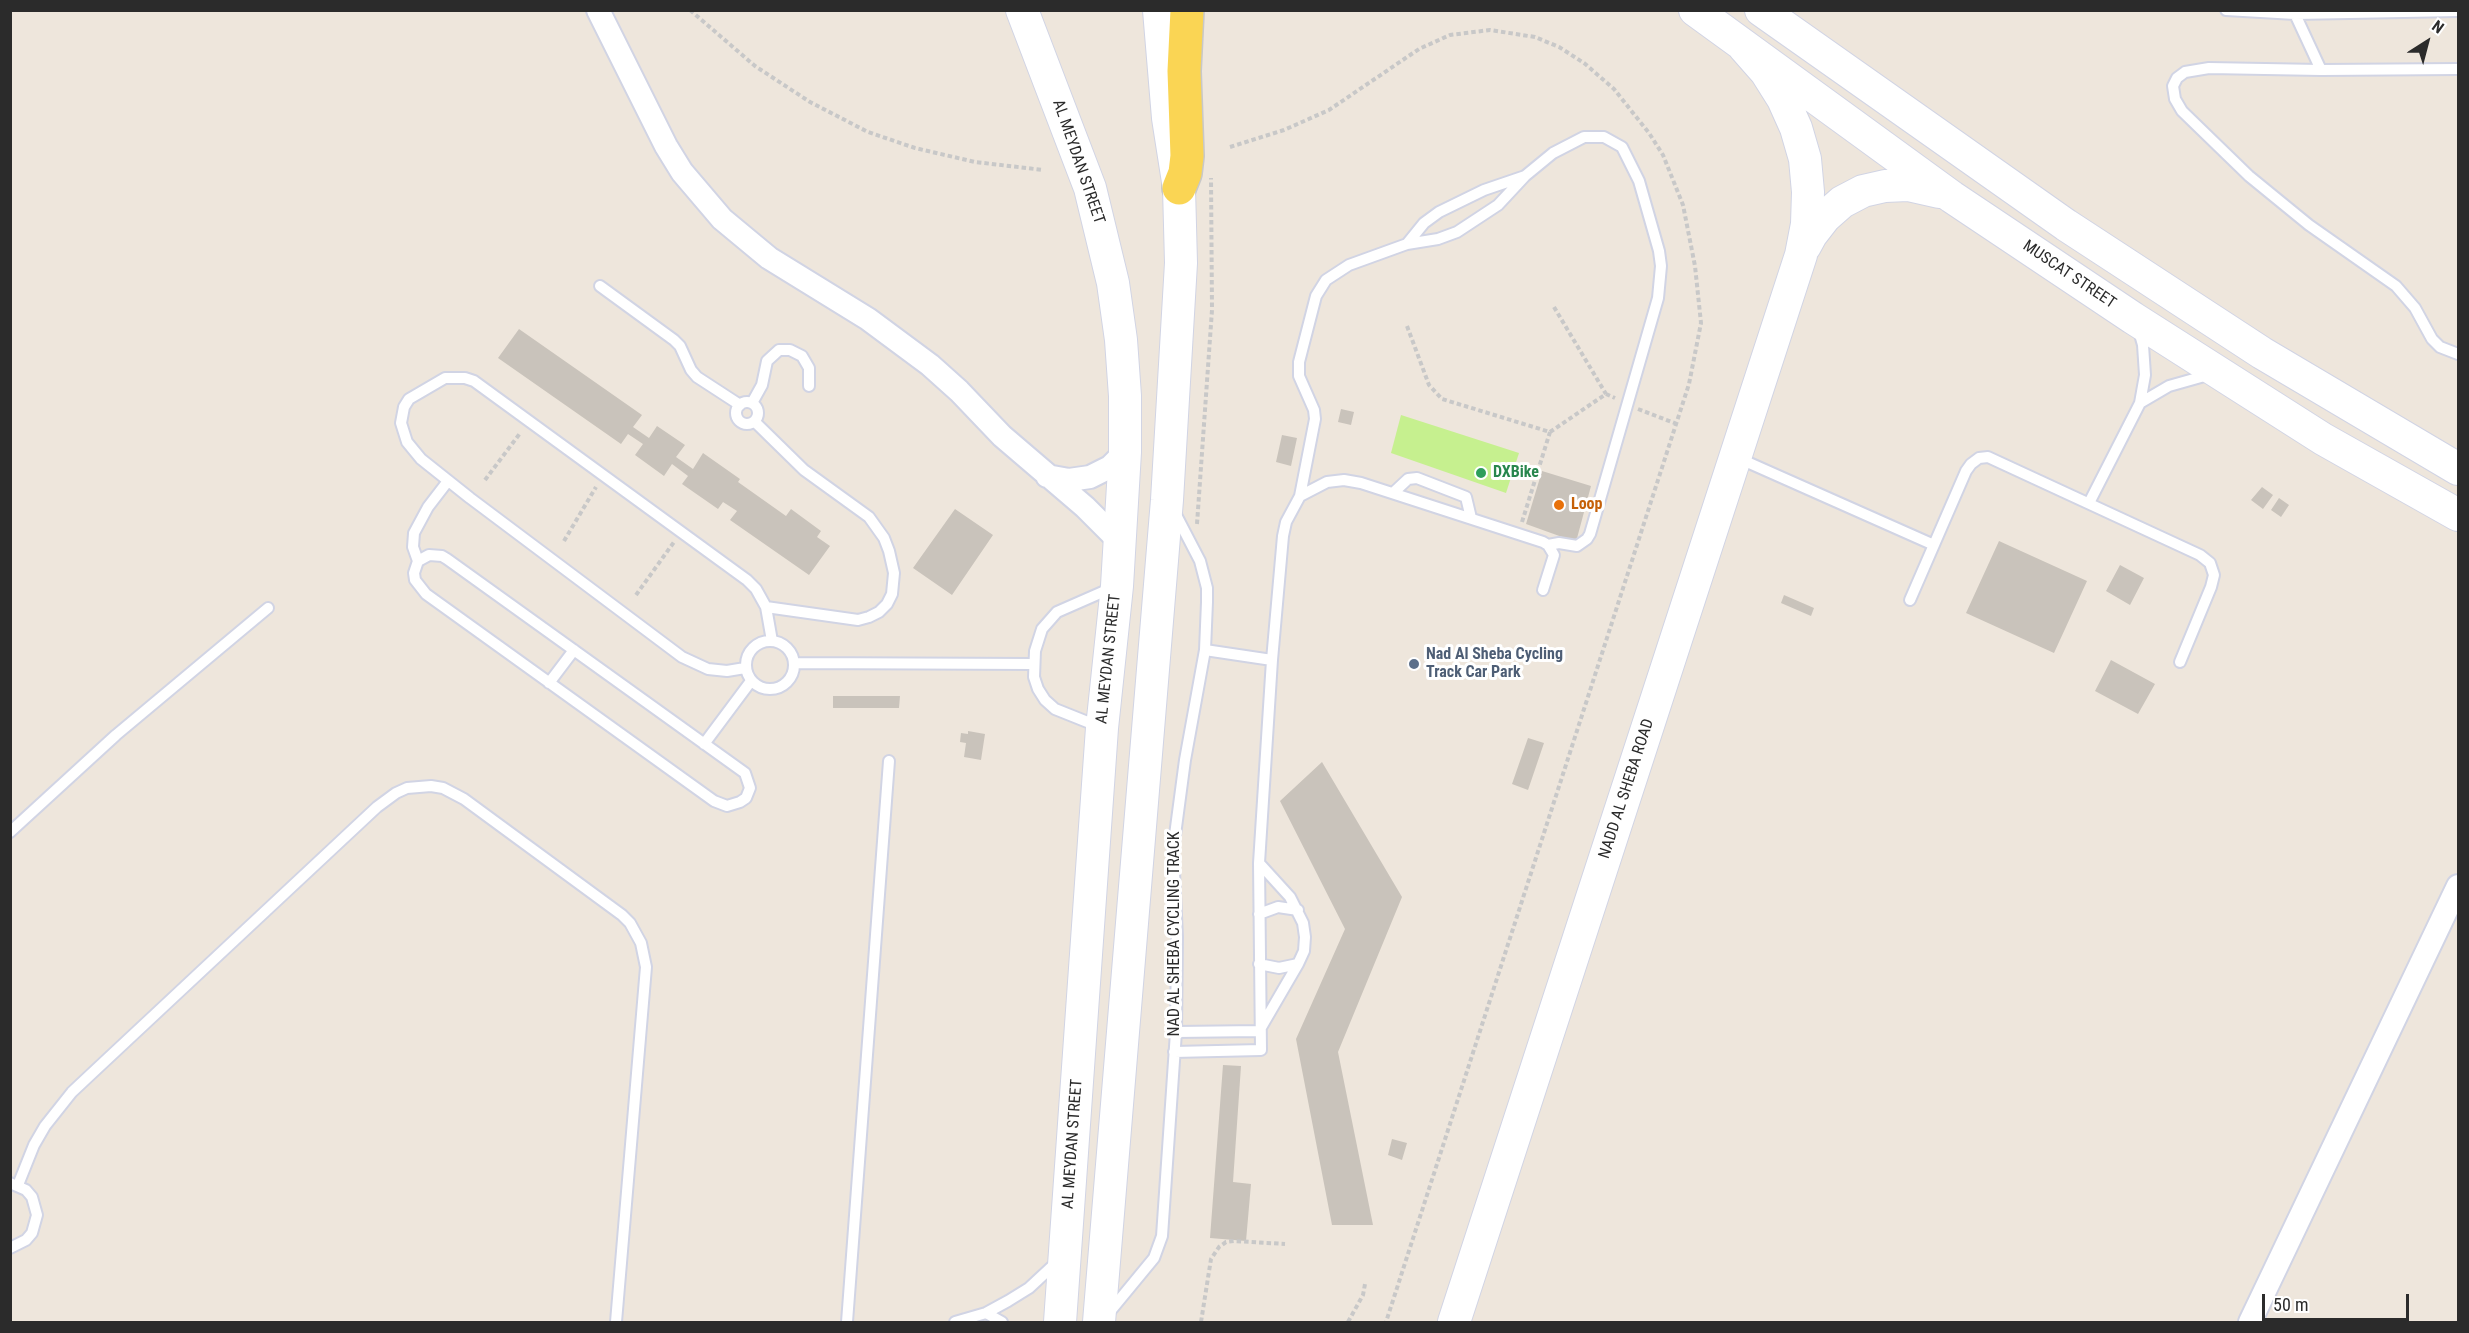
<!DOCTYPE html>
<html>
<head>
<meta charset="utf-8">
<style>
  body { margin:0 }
  #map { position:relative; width:2469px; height:1333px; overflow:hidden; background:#eee6dc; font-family:"Roboto Condensed",sans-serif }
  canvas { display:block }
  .frame { position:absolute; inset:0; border:12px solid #2b2b2b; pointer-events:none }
  .north { position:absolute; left:2397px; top:12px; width:60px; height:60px; -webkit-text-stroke:4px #fff; paint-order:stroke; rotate:36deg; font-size:16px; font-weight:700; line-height:24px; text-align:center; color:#2b2b2b }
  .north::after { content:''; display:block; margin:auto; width:21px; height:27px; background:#2b2b2b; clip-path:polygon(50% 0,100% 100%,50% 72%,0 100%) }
  .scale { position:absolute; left:2262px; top:1294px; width:147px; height:27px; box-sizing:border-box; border:3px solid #2b2b2b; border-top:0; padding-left:8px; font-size:18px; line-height:21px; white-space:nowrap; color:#2b2b2b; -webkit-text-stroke:4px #fff; paint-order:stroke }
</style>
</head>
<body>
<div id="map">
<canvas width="2469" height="1333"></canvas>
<div class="frame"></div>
<div class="north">N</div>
<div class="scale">50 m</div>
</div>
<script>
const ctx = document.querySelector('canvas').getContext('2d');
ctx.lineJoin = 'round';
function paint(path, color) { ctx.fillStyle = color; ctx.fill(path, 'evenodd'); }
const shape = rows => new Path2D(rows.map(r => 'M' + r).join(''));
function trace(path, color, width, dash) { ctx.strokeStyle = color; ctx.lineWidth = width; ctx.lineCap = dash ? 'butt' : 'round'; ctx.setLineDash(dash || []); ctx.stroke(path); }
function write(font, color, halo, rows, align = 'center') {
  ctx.font = font + ' "Roboto Condensed",sans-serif'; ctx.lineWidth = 6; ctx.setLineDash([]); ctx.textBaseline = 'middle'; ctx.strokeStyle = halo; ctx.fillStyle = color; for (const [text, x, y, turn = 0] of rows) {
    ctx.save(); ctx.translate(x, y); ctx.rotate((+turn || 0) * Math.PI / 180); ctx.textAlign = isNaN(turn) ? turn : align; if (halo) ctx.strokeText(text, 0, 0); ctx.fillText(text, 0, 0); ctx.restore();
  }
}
paint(shape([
  [1401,415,1519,453,1506,493,1391,453]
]), '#c6f08f');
paint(shape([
  [519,329,642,415,633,427,649,438,657,426,685,445,676,457,693,469,703,453,740,479,738,482,786,516,791,509,821,531,817,537,830,546,809,575,730,520,737,511,723,502,718,509,682,484,688,476,672,464,664,476,635,455,643,444,628,434,621,444,498,358],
  [1341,409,1354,412,1351,425,1338,422],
  [1282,435,1297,438,1291,466,1276,462],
  [1542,471,1591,486,1576,542,1526,524],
  [2262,487,2273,495,2263,509,2251,500],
  [2279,498,2289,505,2281,517,2271,510],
  [955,509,993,535,952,595,913,568],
  [1999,541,2087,581,2054,653,1966,613],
  [2120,565,2144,578,2130,605,2106,591],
  [1784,595,1814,608,1811,616,1781,603],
  [2111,660,2155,684,2138,714,2095,691],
  [833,696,900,696,899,708,833,708],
  [968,731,985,734,981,760,964,757,966,743,960,742,961,733,968,734],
  [1528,738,1544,743,1528,790,1512,784],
  [1322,762,1402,897,1338,1052,1373,1225,1332,1225,1296,1039,1345,929,1280,801],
  [1223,1065,1241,1066,1233,1182,1251,1184,1246,1241,1210,1238],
  [1392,1139,1407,1143,1402,1160,1388,1155]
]), '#c9c3bb');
const lane = shape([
  [2226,10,2295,14,2458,11],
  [2295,14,2321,70],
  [2458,69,2321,70,2209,68,2185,72,2177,78,2173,86,2175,99,2182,111,2249,176,2309,225,2396,286,2415,308,2432,339,2440,347,2458,354],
  [1407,244,1424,223,1439,212,1484,190,1525,176],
  [600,286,674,340,680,346,691,370,697,377,740,405],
  '736 413a11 11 0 1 1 22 0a11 11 0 1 1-22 0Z',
  [752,403,762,385,767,361,779,350,790,350,802,356,809,368,809,386],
  [2140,403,2169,386,2208,375],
  [755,422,804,470,869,517,884,538,889,551,894,573,892,594,887,604,879,612,869,617,858,620,766,607],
  [1738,458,1934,545],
  [1393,493,1408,479,1417,478,1466,497,1471,518],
  [1300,496,1315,419,1314,410,1299,376,1299,362,1316,296,1326,280,1349,265,1407,244,1438,239,1457,232,1498,205,1525,176,1553,153,1584,137,1604,137,1622,147,1639,181,1659,251,1661,266,1658,298,1590,534,1587,539,1577,546,1559,543,1548,545],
  [2089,503,2140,403,2145,375,2143,345,2139,331],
  [429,555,442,556,447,559,745,773,750,788,746,798,740,802,727,806,714,801,426,594,415,580,414,573,418,561,429,555],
  [418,561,413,547,414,533,428,507,448,481],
  [1910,600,1966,471,1971,464,1979,458,1988,457,2200,555,2210,563,2214,575,2211,587,2180,662],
  '746 665a24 24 0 1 1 48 0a24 24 0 1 1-48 0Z',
  [1205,650,1272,660],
  [794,663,1034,664],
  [745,668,727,671,708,669,682,657,470,498,421,459,407,442,401,423,404,407,409,399,445,378,465,378,474,381,747,580,756,589,766,607,772,641],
  [549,683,574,650],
  [1100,727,1055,709,1045,700,1038,689,1034,677,1035,651,1042,629,1057,612,1114,587],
  [704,744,751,681],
  [10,832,116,735,268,608],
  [1259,914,1278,907,1298,910],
  [1259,964,1279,968,1298,964],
  [1176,1032,1259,1031,1298,964,1304,951,1305,937,1303,923,1290,897,1259,863],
  [1174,1052,1261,1050,1259,863,1272,660,1283,536,1286,522,1300,496,1327,482,1344,480,1361,483,1543,542,1548,545,1554,555,1543,590],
  [10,1183,26,1190,32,1197,37,1215,32,1233,26,1240,10,1248],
  [18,1185,34,1145,45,1126,72,1092,88,1077,377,807,396,793,407,788,431,786,443,788,464,799,622,915,630,923,641,943,646,967,616,1322],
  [986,1313,1002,1322],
  [1107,1315,1154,1258,1162,1236,1176,1032,1177,937,1173,850,1185,760,1205,650,1207,602,1207,588,1200,561,1174,511],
  [847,1322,889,761],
  [955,1322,986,1313,1008,1301,1029,1288,1057,1262]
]);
const street = shape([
  [598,10,666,146,682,172,722,219,769,258,868,319,930,365,959,391,1002,436,1085,507,1120,542],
  [1047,476,1069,480,1090,477,1110,467,1125,452],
  [2250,1322,2458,886]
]);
const secondary = shape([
  [1022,10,1090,188,1113,283,1121,340,1125,396,1125,452,1117,586,1102,728,1060,1322],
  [1695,10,1952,197,2133,318,2323,439,2458,515],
  [1761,10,2066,225,2262,353,2458,469],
  [1805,246,1811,235,1825,217,1842,202,1863,191,1885,186,1908,185,1939,192],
  [1099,1322,1167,500,1181,263,1179,188,1168,118,1159,10],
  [1454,1322,1801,255,1807,224,1808,192,1805,159,1796,128,1783,99,1766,72,1744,47]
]);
const primary = shape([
  [1179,188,1185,173,1187,156,1184,71,1187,10]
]);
trace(lane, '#d1d4e4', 14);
trace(street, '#d1d4e4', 26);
trace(secondary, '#d1d4e4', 34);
trace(primary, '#c8c8c8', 36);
trace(shape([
  [690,10,755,66,810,102,868,132,915,148,975,162,1043,170],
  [1230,147,1284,130,1329,110,1419,49,1450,35,1490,30,1535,37,1559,47,1584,63,1614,89,1649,133,1663,155,1683,205,1695,266,1701,323,1689,384,1386,1322],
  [1554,307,1606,394],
  [1407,326,1429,385,1442,399,1550,432,1606,394,1615,398],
  [1638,409,1677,424],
  [485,480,521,432],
  [1522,522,1550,432],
  [1197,524,1212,310,1211,178],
  [564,541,596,487],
  [636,595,674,542],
  [1201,1322,1211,1259,1219,1247,1226,1242,1234,1241,1285,1244],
  [1348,1322,1363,1295,1365,1284]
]), '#c8c8c8', 4, [4.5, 3]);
trace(lane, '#fff', 10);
trace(street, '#fff', 22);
trace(secondary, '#fff', 32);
trace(primary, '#fad554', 33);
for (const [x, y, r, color] of [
  [1481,473,6,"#2e9e5b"],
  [1559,505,6,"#e8710a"],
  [1414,664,6,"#5c6f8a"]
]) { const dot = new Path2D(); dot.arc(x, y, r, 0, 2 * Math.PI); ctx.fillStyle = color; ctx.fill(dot); trace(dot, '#fff', 2); }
write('16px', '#2b2b2b', '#fff', [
  ["AL MEYDAN STREET",1078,162,71],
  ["MUSCAT STREET",2069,275,34],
  ["AL MEYDAN STREET",1109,659,-84],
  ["NADD AL SHEBA ROAD",1627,789,-72],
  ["NAD AL SHEBA CYCLING TRACK",1175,934,-90],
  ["AL MEYDAN STREET",1073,1144,-86]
]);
write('bold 16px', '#27864d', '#fff', [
  ["DXBike",1493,473]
], 'left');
write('bold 16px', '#c56008', '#fff', [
  ["Loop",1571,505]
], 'left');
write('bold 16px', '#4e5e75', '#fff', [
  ["Nad Al Sheba Cycling",1426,655],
  ["Track Car Park",1426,673]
], 'left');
</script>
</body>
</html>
